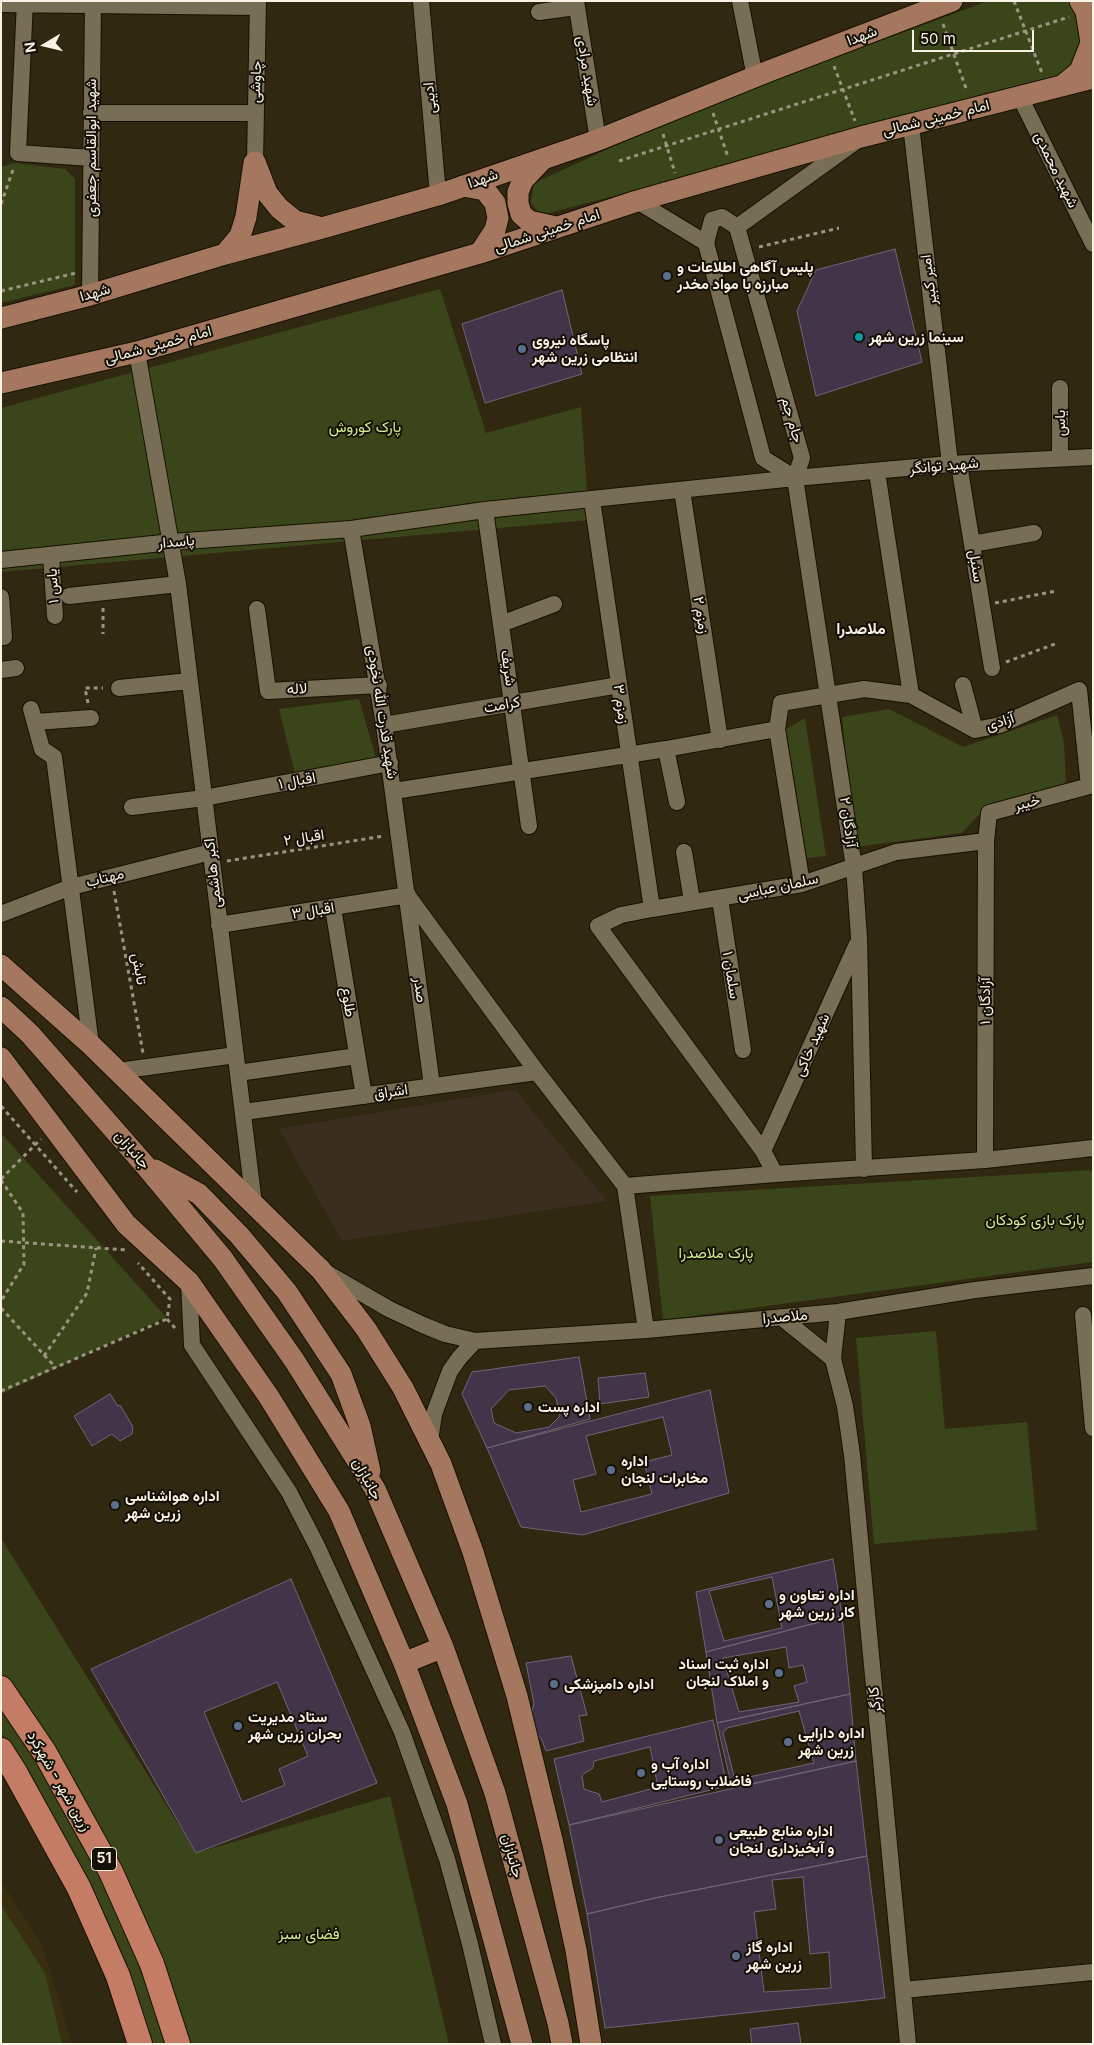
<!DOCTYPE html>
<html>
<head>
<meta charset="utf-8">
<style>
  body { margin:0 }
  #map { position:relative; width:1094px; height:2045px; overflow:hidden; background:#302811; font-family:Inter,sans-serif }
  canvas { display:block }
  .frame { position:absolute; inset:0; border:2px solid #f7f2e4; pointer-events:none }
  .north { position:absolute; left:20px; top:20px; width:50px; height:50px; -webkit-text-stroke:4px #151108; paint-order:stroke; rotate:261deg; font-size:14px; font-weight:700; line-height:20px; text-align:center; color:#f7f2e4 }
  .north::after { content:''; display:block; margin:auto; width:18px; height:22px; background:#f7f2e4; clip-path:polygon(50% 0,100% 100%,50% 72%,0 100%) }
  .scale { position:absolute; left:912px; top:30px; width:122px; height:22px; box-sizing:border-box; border:2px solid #f7f2e4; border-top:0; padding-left:6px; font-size:15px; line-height:18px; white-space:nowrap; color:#f7f2e4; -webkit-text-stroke:4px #151108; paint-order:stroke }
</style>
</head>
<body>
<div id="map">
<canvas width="1094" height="2045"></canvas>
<div class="frame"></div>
<div class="north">N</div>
<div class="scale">50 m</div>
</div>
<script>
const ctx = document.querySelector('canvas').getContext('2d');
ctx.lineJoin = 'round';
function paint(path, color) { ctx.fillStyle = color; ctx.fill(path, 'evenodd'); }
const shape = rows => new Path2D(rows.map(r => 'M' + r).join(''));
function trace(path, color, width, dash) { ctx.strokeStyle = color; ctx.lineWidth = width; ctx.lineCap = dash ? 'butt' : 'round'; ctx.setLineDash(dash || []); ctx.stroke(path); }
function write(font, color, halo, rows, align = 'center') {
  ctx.font = font + ' Inter,Vazirmatn,sans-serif'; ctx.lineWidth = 4; ctx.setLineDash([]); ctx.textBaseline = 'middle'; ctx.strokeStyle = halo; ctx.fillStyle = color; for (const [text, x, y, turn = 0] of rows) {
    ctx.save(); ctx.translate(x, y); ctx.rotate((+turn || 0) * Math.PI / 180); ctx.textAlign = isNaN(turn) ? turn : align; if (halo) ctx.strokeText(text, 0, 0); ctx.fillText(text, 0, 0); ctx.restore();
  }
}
paint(shape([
  [1,1881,42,1944,72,2044,1,2044]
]), '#392f10');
paint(shape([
  [515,1090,607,1201,342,1241,279,1129]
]), '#3b2e20');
paint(shape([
  [988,1,1074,1,1081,13,1081,58,1057,78,813,144,541,215,531,203,534,183,698,108],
  [14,163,65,169,75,179,75,285,1,303,1,167],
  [440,289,486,433,581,407,589,520,1,572,1,408],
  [359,699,378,765,296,778,279,709],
  [889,709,963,747,1057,715,1064,743,1066,786,987,806,962,833,856,847,842,717],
  [805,718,826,856,807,858,786,729],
  [1,1133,166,1317,1,1394],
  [1093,1170,1093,1262,663,1320,650,1196],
  [936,1331,945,1429,1027,1422,1037,1530,874,1544,856,1338],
  [1,1538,196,1853,390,1796,449,2044,146,2044,1,1731],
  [1,1905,45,1973,62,2044,1,2044]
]), '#3a4619');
const building = shape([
  [895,249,922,362,816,396,797,311,816,270,895,249],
  [562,290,582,374,485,403,462,324,562,290],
  [579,1357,590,1419,487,1448,462,1394,472,1372,579,1357],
  [645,1373,649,1397,600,1404,598,1378,645,1373],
  [545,1386,556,1398,560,1416,549,1427,516,1433,494,1423,491,1409,509,1390,545,1386],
  [710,1390,729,1493,583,1535,521,1527,487,1448,710,1390],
  [110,1394,118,1406,120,1405,133,1427,132,1434,120,1441,112,1434,92,1446,74,1416,110,1394],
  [663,1417,672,1455,644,1462,652,1494,581,1512,573,1480,596,1474,586,1436,663,1417],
  [833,1559,842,1616,706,1652,696,1592,833,1559],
  [772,1577,782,1628,724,1641,709,1591,772,1577],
  [291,1579,377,1783,196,1853,91,1669,291,1579],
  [842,1616,850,1694,717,1723,706,1652,842,1616],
  [786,1647,789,1668,803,1665,807,1682,794,1686,799,1702,739,1712,723,1658,786,1647],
  [571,1656,587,1715,579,1716,584,1741,546,1751,541,1738,536,1735,532,1710,534,1704,526,1663,571,1656],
  [277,1682,308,1756,279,1769,285,1785,242,1802,204,1712,277,1682],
  [850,1694,856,1761,732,1788,717,1723,850,1694],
  [799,1711,814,1763,735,1780,723,1733,727,1728,799,1711],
  [713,1720,727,1786,569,1825,554,1759,713,1720],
  [650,1747,658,1787,602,1802,599,1794,584,1789,582,1775,593,1768,594,1761,650,1747],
  [856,1761,867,1856,655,1898,587,1914,569,1825,856,1761],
  [867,1856,885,1998,605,2028,587,1914,655,1898,867,1856],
  [803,1877,810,1954,829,1952,831,1988,764,1992,754,1912,776,1909,772,1880,803,1877],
  [798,2023,801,2044,752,2044,750,2029,798,2023]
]);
paint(building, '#42354a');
trace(building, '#71647b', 1);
const minor = shape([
  [25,1,18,153,91,158],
  [421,1,438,195],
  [576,1,598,140],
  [740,1,755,77],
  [1,4,258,7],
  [539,12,576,7],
  [1020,97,1093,244],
  [91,113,255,113],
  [911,125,950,464],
  [255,162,258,1],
  [637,201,706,243],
  [737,227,802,458,795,478,854,867,859,937,864,1169],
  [737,227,855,142],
  [706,243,763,458,795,478],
  [706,243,712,220,722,217,737,227],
  [90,295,93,1],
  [137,352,178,584,254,1204],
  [1060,458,1060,388],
  [959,464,992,668],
  [877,472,911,695],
  [682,490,720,740],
  [592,500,652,909],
  [485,510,529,826],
  [351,529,384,725,432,1086],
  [972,544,1034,533],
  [51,555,55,616],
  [1,560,172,542,351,529,485,510,795,478,950,464,1093,457],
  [69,596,178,584],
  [1,597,4,637],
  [257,609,268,691,379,685],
  [501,624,554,604],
  [1,670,16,668],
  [963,685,975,730],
  [119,688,190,681],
  [31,709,42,749,54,757,91,1045],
  [35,722,91,718],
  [384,725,619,685],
  [666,749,677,802],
  [394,791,666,749,777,729],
  [132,807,204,798,390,763],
  [684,852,692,901],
  [802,884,777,729,781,703,864,689,911,695,975,730,1000,725,1079,690,1089,786],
  [408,896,537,1072,625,1186,646,1330],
  [720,899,743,1050],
  [333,908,364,1096],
  [1,914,71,887,211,852],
  [219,925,408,895],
  [118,1071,236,1055],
  [238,1073,357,1056],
  [244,1112,537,1072],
  [763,1151,857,944],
  [985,1160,986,841,989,813,1093,785],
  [775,1174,763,1151,598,926,621,915,652,909,802,884,896,852,986,841],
  [625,1186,775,1174,985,1160,1093,1148],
  [325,1272,389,1309,423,1325,445,1334,475,1341,646,1330,838,1312,975,1290,1093,1276],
  [189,1282,192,1345,289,1492,317,1546,402,1732,447,1859,470,1944,493,2044],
  [838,1312,833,1359,845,1406,852,1455,908,2044],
  [1083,1315,1093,1428],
  [781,1317,833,1359],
  [430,1441,434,1414,450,1371,460,1357,475,1341],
  [903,1990,1093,1972]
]);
const major = shape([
  [1062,86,1080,71,1091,43,1086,11,1080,1],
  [542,160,523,180,518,192,518,203,521,214,529,221,556,227],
  [255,162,267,193,279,208,295,221,322,228],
  [463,186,485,190,495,203,498,218,495,230,480,253],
  [225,254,240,236,246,217,254,163],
  [1,318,90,295,225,254,322,228,438,195,598,140,769,71,952,1],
  [1,383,137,352,480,253,637,201,861,137,1093,78],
  [1,965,91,1045,321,1270,366,1329,403,1388,441,1464,473,1552,517,1696,553,1844,576,1950,591,2044],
  [1,1007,30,1034,144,1164,223,1259,294,1360,375,1489,443,1647,495,1793,558,2023,562,2044],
  [1,1058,126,1224,189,1282,269,1397,339,1511,404,1663,457,1804,522,2044],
  [155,1170,199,1194,239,1235,287,1292,341,1374,360,1426,370,1471],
  [404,1663,443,1647]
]);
const highway = shape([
  [1,1688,45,1753,111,1872,152,1964,178,2044],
  [1,1750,15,1772,79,1888,118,1976,140,2044]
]);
trace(minor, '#181100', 18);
trace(major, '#181100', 23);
trace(highway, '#181100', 26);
trace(shape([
  [1014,1,1042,73],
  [943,24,967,91],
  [834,66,855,121],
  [713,113,728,157],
  [663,134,675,173],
  [619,161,1069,17],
  [1,204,14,167],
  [759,247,839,228],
  [1,291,76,273],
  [995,603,1056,591],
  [103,608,103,634],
  [1006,662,1055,644],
  [88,703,85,688,103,688],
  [227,861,384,836],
  [114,891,143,1053],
  [1,1106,77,1192],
  [1,1179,41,1139],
  [1,1180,23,1213,24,1264,1,1301],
  [1,1241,127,1250],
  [1,1308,56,1368],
  [167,1319,175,1328],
  [44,1356,87,1293,96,1248],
  [1,1391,167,1319,170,1299,138,1263]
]), '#9b9482', 3, [4, 4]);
trace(minor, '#776e55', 16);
trace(major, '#a5775e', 21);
trace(highway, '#c47d64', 24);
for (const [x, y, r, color] of [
  [667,276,5,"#5c6f8a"],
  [859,337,5,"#0f9aa8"],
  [522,349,5,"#5c6f8a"],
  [528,1407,5,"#5c6f8a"],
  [611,1470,5,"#5c6f8a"],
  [115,1505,5,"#5c6f8a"],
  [769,1604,5,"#5c6f8a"],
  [779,1673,5,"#5c6f8a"],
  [554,1684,5,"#5c6f8a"],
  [238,1726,5,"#5c6f8a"],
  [788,1742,5,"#5c6f8a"],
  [641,1773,5,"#5c6f8a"],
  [719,1840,5,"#5c6f8a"],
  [736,1956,5,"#5c6f8a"]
]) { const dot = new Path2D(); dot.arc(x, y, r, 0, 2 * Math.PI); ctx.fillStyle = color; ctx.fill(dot); trace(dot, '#151108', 2); }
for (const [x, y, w] of [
  [104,1859,25]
]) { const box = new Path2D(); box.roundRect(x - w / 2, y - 11.5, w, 23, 4); ctx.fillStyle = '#151108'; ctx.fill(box); trace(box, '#f7f2e4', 1); }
write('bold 14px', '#f7f2e4', null, [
  ["51",104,1859]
]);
write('15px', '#f7f2e4', '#151108', [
  ["شهدا",862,36,-21],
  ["شهید مرادی",587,71,81],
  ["چاوشی",256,82,-88],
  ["ادیبی",430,98,-95],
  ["امام خمینی شمالی",936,118,-14],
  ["شهید ابوالقاسم جعفری",91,148,-90],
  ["شهید محمدی",1056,170,64],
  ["شهدا",483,179,-19],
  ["امام خمینی شمالی",547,231,-18],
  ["امیر کبیر",929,280,-97],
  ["شهدا",95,293,-16],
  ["امام خمینی شمالی",158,345,-15],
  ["جام جم",792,420,74],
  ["یاس",1060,423,-90],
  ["شهید توانگر",944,466,-5],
  ["پاسدار",176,542,-5],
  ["سنبل",976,566,81],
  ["یاس ۱",53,586,-93],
  ["زمزم ۲",701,615,81],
  ["شریف",508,668,82],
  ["لاله",297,689,-3],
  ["زمزم ۳",621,704,82],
  ["کرامت",502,705,-10],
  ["شهید قدرت الله نخودی",382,712,81],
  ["آزادی",1000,722,-18],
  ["اقبال ۱",297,781,-11],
  ["خیبر",1027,803,-15],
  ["آزادگان ۲",848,822,82],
  ["اقبال ۲",304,838,-9],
  ["اکبر هاشمی",213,873,-96],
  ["مهتاب",105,878,-14],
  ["سلمان عباسی",778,887,-12],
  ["اقبال ۳",313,911,-9],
  ["تابش",139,969,80],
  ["سلمان ۱",731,975,81],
  ["صدر",420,990,83],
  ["آزادگان ۱",985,1001,-90],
  ["طلوع",348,1002,81],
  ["شهید خاکی",812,1045,-66],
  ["اشراق",391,1092,-8],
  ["جانبازان",132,1150,49],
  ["ملاصدرا",785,1317,-5],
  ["جانبازان",367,1479,61],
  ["کارگر",875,1700,-96],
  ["زرین شهر - شهرکرد",59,1781,60],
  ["جانبازان",512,1856,74]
]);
write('bold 15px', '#f7f2e4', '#151108', [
  ["پلیس آگاهی اطلاعات و",677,267],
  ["مبارزه با مواد مخدر",677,284],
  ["سینما زرین شهر",869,337],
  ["پاسگاه نیروی",532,340],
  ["انتظامی زرین شهر",532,357],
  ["اداره پست",538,1407],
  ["اداره",621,1461],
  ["مخابرات لنجان",621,1478],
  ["اداره هواشناسی",125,1496],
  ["زرین شهر",125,1513],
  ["اداره تعاون و",779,1595],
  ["کار زرین شهر",779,1612],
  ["اداره ثبت اسناد",769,1664,"right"],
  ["و املاک لنجان",769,1681,"right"],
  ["اداره دامپزشکی",564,1684],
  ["ستاد مدیریت",248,1717],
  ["بحران زرین شهر",248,1734],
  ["اداره دارایی",798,1733],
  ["زرین شهر",798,1750],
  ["اداره آب و",651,1764],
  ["فاضلاب روستایی",651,1781],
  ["اداره منابع طبیعی",729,1831],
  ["و آبخیزداری لنجان",729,1848],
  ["اداره گاز",746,1947],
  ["زرین شهر",746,1964]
], 'left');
write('15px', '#d3f091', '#151108', [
  ["پارک کوروش",365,427],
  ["پارک بازی کودکان",1035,1220],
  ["پارک ملاصدرا",716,1253],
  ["فضای سبز",309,1934]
]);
write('bold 16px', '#f7f2e4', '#151108', [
  ["ملاصدرا",861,629]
]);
</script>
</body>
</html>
